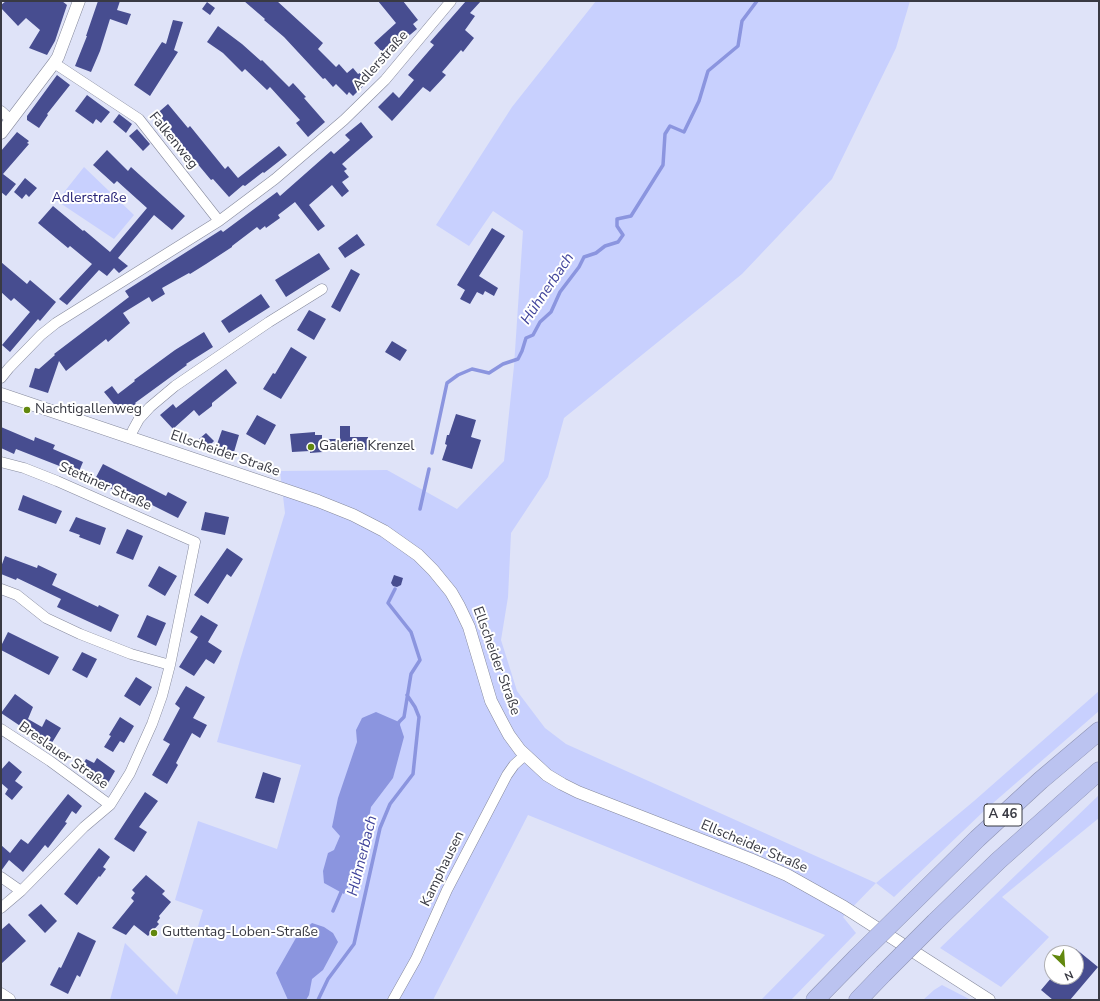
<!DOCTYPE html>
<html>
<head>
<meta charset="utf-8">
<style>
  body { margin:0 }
  #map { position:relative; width:1100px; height:1001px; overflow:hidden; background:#dfe3f8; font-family:"Nunito Sans",sans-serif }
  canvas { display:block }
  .frame { position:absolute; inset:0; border:2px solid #393a43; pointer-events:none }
  .north { position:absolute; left:1044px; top:945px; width:40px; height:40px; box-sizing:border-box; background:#fff; border:1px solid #b0b0b4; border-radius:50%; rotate:155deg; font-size:11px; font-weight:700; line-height:16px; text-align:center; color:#393a43 }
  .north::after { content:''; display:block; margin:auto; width:14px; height:18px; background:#62880e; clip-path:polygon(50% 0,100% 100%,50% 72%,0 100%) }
</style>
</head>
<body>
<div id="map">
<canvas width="1100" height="1001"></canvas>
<div class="frame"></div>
<div class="north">N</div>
</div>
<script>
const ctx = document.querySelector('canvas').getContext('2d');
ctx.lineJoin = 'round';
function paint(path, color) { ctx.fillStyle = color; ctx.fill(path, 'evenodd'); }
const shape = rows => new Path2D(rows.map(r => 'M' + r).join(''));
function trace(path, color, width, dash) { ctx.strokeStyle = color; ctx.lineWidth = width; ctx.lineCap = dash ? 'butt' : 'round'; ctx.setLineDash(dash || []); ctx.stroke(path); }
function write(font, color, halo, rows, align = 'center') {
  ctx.font = font + ' "Nunito Sans",sans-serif'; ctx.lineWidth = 4; ctx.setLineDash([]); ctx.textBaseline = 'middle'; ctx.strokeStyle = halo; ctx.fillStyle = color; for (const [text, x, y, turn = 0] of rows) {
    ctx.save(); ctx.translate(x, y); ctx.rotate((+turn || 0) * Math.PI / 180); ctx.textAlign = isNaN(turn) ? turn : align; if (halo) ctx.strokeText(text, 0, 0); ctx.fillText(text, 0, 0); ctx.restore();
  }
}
paint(shape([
  [596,1,910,1,896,48,832,179,742,274,564,418,548,477,511,533,508,597,501,640,517,691,545,728,566,744,876,883,974,801,1099,691,1099,711,985,810,894,897,876,883,843,917,856,933,791,1000,761,1000,825,935,528,815,433,1000,110,1000,125,943,177,995,203,910,175,900,198,821,277,849,301,765,217,742,240,660,285,513,280,471,387,470,457,509,504,461,514,366,523,231,493,211,469,246,436,225,512,107],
  [84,167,134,215,114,239,57,201],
  [1099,795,1099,818,1002,897,1049,937,1001,987,940,948],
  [942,985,971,1000,923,1000,934,990]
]), '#c8d0fe');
paint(shape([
  [376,712,399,722,404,737,393,778,371,807,362,856,353,878,344,894,324,883,323,871,328,853,334,850,340,836,332,827,338,798,357,742,356,730,362,718],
  [312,923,324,927,333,933,338,942,323,970,312,979,309,995,306,1000,288,1000,276,973,297,936]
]), '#8b95df');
trace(shape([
  [432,453,447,383,458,375,472,369,489,373,503,364,518,359,522,351,526,338,533,335,540,322,551,312,560,292,579,267,584,257,596,253,605,246,618,242,623,235,617,226,617,219,631,216,663,165,665,134,670,126,684,132,699,101,708,71,738,46,742,21,757,1],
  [420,509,429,469],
  [395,589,388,603,411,632,420,660,411,674,404,717,399,722,398,725],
  [333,911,342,890],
  [318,1000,328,979,354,944,380,828,390,804,413,774,419,717,415,707,407,695]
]), '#8b95df', 3.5);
paint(shape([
  [6,1,62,1,67,5,55,41,47,55,29,48,40,30,26,18,18,26,1,8,1,5],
  [98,1,120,1,117,10,131,14,127,25,110,19,100,51,91,72,75,66,87,36,86,36],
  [244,1,277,1,323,43,318,49,336,67,339,64,347,73,353,68,358,74,360,73,368,81,353,96,349,92,347,95,336,84,333,87,325,78,323,79,284,37,264,20,265,19],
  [378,1,403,1,418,20,413,24,417,29,405,39,403,38,385,55,374,43,396,23],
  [466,1,481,1,470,13,475,16,465,30,474,38,463,52,461,50,442,72,446,75,430,92,423,87,392,121,378,107,393,92,399,98,414,80,408,75,434,45,430,42],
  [207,2,215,8,210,15,202,9],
  [173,20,183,22,174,50,178,52,150,96,134,85,162,42,166,44],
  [218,26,242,44,261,61,262,60,289,87,293,83,306,97,304,98,325,122,308,137,296,123,300,120,270,87,267,90,245,69,242,72,223,53,207,42],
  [57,75,70,85,47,114,48,115,39,128,27,120,27,116],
  [87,95,110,112,101,123,96,119,93,124,75,111],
  [168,104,188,128,190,126,225,169,228,166,238,178,279,146,287,155,264,173,263,172,245,186,243,185,229,197,213,179,211,180,176,138,174,140,154,116],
  [119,114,132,124,126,133,113,122],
  [361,122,373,137,342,164,347,169,344,171,349,177,342,182,349,191,342,197,332,185,309,205,325,226,318,231,295,202,278,215,280,218,266,228,265,226,260,230,257,227,232,246,232,247,206,264,190,274,189,273,162,288,165,294,152,302,149,297,123,313,130,323,108,342,106,339,66,371,59,361,48,393,29,387,35,368,39,369,55,355,54,354,129,297,125,291,221,230,223,232,277,192,280,196,331,151,334,154,350,140,345,135],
  [137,129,150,144,143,151,129,136],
  [17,132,29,141,27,143,29,144,3,174,16,184,6,196,1,192,1,151],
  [107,150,128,171,131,167,185,216,172,230,154,215,118,258,128,266,119,273,114,268,107,276,99,270,67,305,59,299,92,264,70,246,68,248,38,223,53,206,83,231,84,230,110,252,147,208,117,181,114,184,93,165],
  [25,178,37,188,29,197,26,194,22,199,14,192],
  [492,228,505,236,479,276,498,288,494,296,485,291,483,295,477,292,470,304,460,299,465,290,457,285],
  [357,234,365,245,345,258,338,248],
  [319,253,330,269,286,297,275,280],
  [1,262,27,284,30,280,56,302,40,321,38,319,10,352,2,345,30,312,14,298,11,301,1,292],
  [351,269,360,274,340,312,331,307],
  [261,294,270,307,229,333,221,321],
  [309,310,326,319,314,340,297,330],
  [204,332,213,347,186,364,187,365,135,403,136,404,122,414,104,392,112,386,118,394,135,381,134,380,175,350],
  [392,341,407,350,400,361,385,352],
  [291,347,307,357,281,399,263,389,273,373,275,374],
  [226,369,237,383,212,403,212,406,199,416,194,410,173,429,160,415,173,404,176,408],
  [456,414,476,420,471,437,481,440,472,469,442,460,447,445,445,444,447,435,449,435],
  [257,415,276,425,265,445,246,434],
  [340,426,350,426,350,437,368,437,368,450,323,450,323,452,310,453,310,451,292,452,290,434,315,432,315,435,322,435,322,439,340,439],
  [1,427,34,441,35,437,55,445,53,449,83,462,77,476,61,469,62,467,16,449,14,454,1,448],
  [222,430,239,435,234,452,216,447],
  [206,433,214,441,207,448,199,439],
  [103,464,166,496,168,492,187,502,178,518,146,502,145,504,94,481],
  [23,495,62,511,56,524,18,510],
  [205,512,229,517,225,535,201,530],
  [76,517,106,528,100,545,79,537,80,535,69,531],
  [127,529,143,536,133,560,116,553],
  [227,548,243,559,231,577,227,574,208,604,194,595],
  [5,556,37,568,38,565,57,574,52,585,98,607,99,605,119,615,111,632,57,607,61,599,17,578,16,580,1,574,1,567],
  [159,566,177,576,165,596,148,586],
  [394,575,403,578,401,585,397,587,393,586,391,583],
  [147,615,166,623,156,646,137,637],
  [201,615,218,625,208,642,222,651,214,664,206,659,194,676,179,667,198,637,190,632],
  [8,632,59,657,49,675,1,650,1,646],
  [82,652,97,659,87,678,72,670],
  [136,677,152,687,140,706,124,696],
  [186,686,205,697,193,718,207,725,200,738,192,733,176,763,178,765,167,784,152,775,170,744,163,740,180,708,175,704],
  [15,694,33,707,28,719,42,727,46,719,61,728,50,746,1,713],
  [120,717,134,726,124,743,120,741,113,752,104,747,111,736,109,735],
  [97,758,115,771,108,783,81,768,86,759,94,763],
  [9,761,22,772,15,781,23,787,12,800,5,794,8,789,1,783,1,770],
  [263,772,281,778,274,803,255,798],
  [145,792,158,801,139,827,147,832,134,852,114,839],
  [68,794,82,806,76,814,72,811,65,822,67,823,48,848,45,845,23,872,9,860,1,871,1,845,10,853,21,839,28,844],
  [99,848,110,857,103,867,106,869,100,877,99,876,77,905,64,894],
  [146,875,165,891,162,894,171,902,159,916,160,918,157,922,159,924,148,936,134,925,126,935,112,928,134,901,131,898,135,893,132,890],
  [41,904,57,921,45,933,28,915],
  [9,923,26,941,1,964,1,930],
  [78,932,96,941,80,977,77,975,68,994,50,985,59,967,61,968],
  [1076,949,1098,967,1070,1000,1053,1000,1041,990,1052,977,1076,977]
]), '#474d90');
const minor = shape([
  [54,63,139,119,219,221],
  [1,111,11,120],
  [1,378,9,368,41,335,56,323,219,221,275,179,344,120,385,80,451,1],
  [130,437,133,430,139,419,150,407,175,386,269,322,322,289],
  [1,462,24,468,57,481,195,542,170,665,162,696,152,724,130,773,110,805,84,827,21,891,1,908],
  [1,589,17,595,46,618,80,634,131,654,170,665],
  [1,729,50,761,110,805],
  [1,877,21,891],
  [1,993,10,999],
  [393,1000,416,959,447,890,507,775,514,765,525,755]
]);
const tertiary = shape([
  [1,133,54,63,58,57,79,1],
  [1,394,318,501,353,515,384,531,418,555,433,570,451,592,459,606,469,627,491,701,502,722,509,735,520,750,547,775,562,784,578,792,750,859,787,875,844,907,989,1000]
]);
const motorway = shape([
  [912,903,977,839,1041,780,1099,731],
  [935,922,998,861,1099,771],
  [815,1000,857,957],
  [858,1000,883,974]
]);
trace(minor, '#85899c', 11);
trace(tertiary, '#85899c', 13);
trace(motorway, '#8e93b3', 19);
trace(minor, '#fff', 10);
trace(tertiary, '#fff', 12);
trace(motorway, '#bbc3f0', 18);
const motorwayBridge = shape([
  [857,957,912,903],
  [883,974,935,922]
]);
trace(motorwayBridge, '#8e93b3', 19, []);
trace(motorwayBridge, '#bbc3f0', 18);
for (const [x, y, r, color] of [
  [27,410,4,"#62880e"],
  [311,447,4,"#62880e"],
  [154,933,4,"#62880e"]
]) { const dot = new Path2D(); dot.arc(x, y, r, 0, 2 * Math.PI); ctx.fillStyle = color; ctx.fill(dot); trace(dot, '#fff', 1.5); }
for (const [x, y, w] of [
  [1003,815,38]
]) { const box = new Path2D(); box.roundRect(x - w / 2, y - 11, w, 22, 3); ctx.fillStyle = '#fff'; ctx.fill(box); trace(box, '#393a43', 1); }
write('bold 13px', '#393a43', null, [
  ["A 46",1003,815]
]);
write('14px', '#393a43', '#fff', [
  ["Adlerstraße",381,61,-48],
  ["Falkenweg",173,141,51],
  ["Ellscheider Straße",225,454,19],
  ["Stettiner Straße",105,487,24],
  ["Ellscheider Straße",496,661,70],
  ["Breslauer Straße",63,756,35],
  ["Ellscheider Straße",754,847,23],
  ["Kamphausen",443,869,-64]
]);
write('14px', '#262276', '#fff', [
  ["Adlerstraße",89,199]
]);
write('14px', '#393a43', '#fff', [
  ["Nachtigallenweg",35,410],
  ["Galerie Krenzel",319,447],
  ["Guttentag-Loben-Straße",162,933]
], 'left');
write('italic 15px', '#40449b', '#fff', [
  ["Hühnerbach",548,289,-56],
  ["Hühnerbach",363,856,-76]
]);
</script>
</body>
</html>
